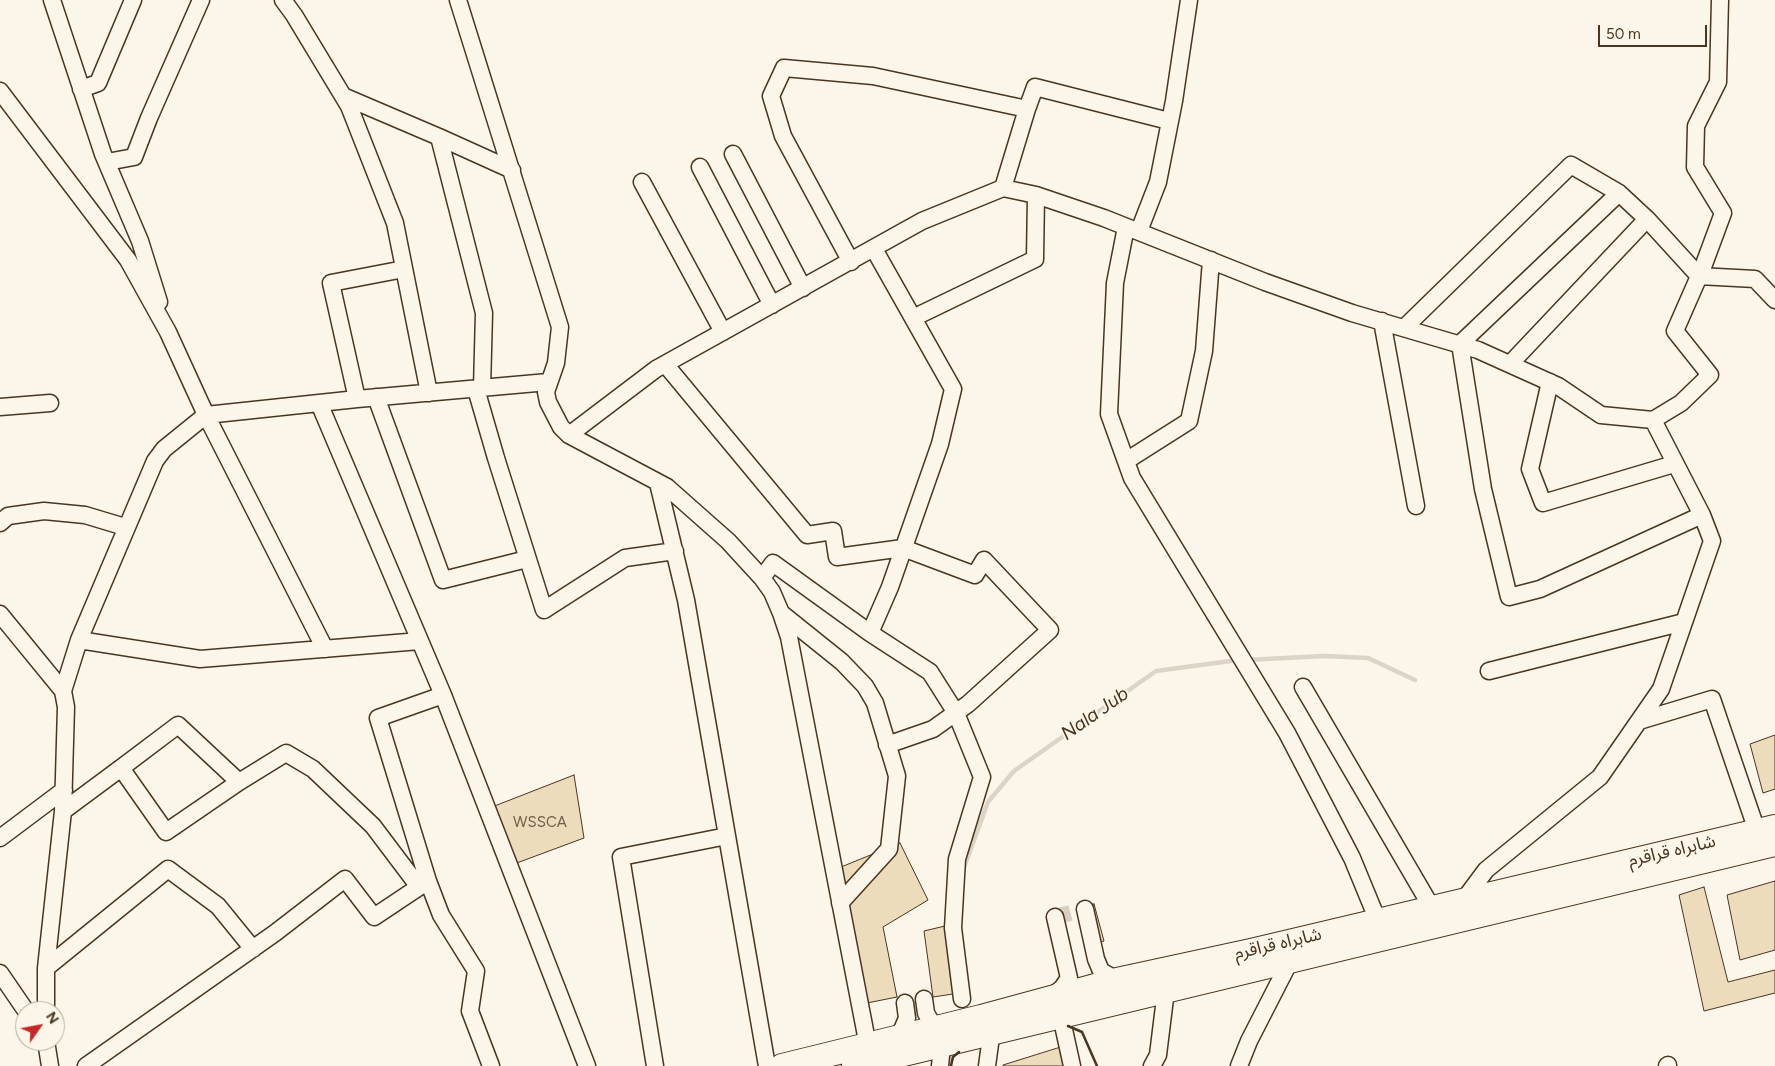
<!DOCTYPE html>
<html>
<head>
<meta charset="utf-8">
<style>
  body { margin:0 }
  #map { position:relative; width:1775px; height:1066px; overflow:hidden; background:#fbf6e9; font-family:Figtree,sans-serif }
  canvas { display:block }
  .north { position:absolute; left:15px; top:1001px; width:50px; height:50px; box-sizing:border-box; background:#fbf6e9; border:1px solid #b4a999; border-radius:50%; rotate:57deg; font-size:14px; font-weight:700; line-height:20px; text-align:center; color:#4a3520 }
  .north::after { content:''; display:block; margin:auto; width:18px; height:22px; background:#c62828; clip-path:polygon(50% 0,100% 100%,50% 72%,0 100%) }
  .scale { position:absolute; left:1598px; top:25px; width:109px; height:22px; box-sizing:border-box; border:2px solid #4a3520; border-top:0; padding-left:6px; font-size:15px; line-height:18px; white-space:nowrap; color:#4a3520; -webkit-text-stroke:4px #fbf6e9; paint-order:stroke }
</style>
</head>
<body>
<div id="map">
<canvas width="1775" height="1066"></canvas>
<div class="north">N</div>
<div class="scale">50 m</div>
</div>
<script>
const ctx = document.querySelector('canvas').getContext('2d');
ctx.lineJoin = 'round';
const shape = rows => new Path2D(rows.map(r => 'M' + r).join(''));
function trace(path, color, width, dash) { ctx.strokeStyle = color; ctx.lineWidth = width; ctx.lineCap = dash ? 'butt' : 'round'; ctx.setLineDash(dash || []); ctx.stroke(path); }
function paint(path, color) { ctx.fillStyle = color; ctx.fill(path, 'evenodd'); }
function write(font, color, halo, rows, align = 'center') {
  ctx.font = font + ' Figtree,"Noto Sans Arabic",sans-serif'; ctx.lineWidth = 4; ctx.setLineDash([]); ctx.textBaseline = 'middle'; ctx.strokeStyle = halo; ctx.fillStyle = color; for (const [text, x, y, turn = 0] of rows) {
    ctx.save(); ctx.translate(x, y); ctx.rotate((+turn || 0) * Math.PI / 180); ctx.textAlign = isNaN(turn) ? turn : align; if (halo) ctx.strokeText(text, 0, 0); ctx.fillText(text, 0, 0); ctx.restore();
  }
}
trace(shape([
  [1246,660,1324,656,1368,658,1415,680],
  [963,870,988,802,1014,771,1156,671,1238,660],
  [948,1066,950,1058]
]), '#dcd4c6', 4.5);
const building = shape([
  [1775,735,1775,789,1763,793,1750,744,1775,735],
  [574,775,584,838,514,864,492,807,574,775],
  [900,843,928,900,883,927,897,997,867,1003,841,867,900,843],
  [1775,881,1775,950,1740,960,1727,895,1775,881],
  [1704,887,1728,982,1775,970,1775,993,1704,1011,1679,895,1704,887],
  [1094,904,1104,941,1087,945,1078,908,1094,904],
  [945,926,953,994,933,997,924,931,945,926],
  [1067,1045,1071,1066,1003,1066,1003,1065,1067,1045]
]);
paint(building, '#ecdcbc');
trace(building, '#4a3520', 1);
trace(shape([
  [1055,917,1085,909]
]), '#d8cfc1', 16, [16, 8]);
const minor = shape([
  [52,0,103,154,140,241,159,302],
  [283,0,294,15,349,106,395,223,429,393],
  [458,0,560,327,556,363,546,392,548,402,561,427,569,435,667,487,728,541,762,578,772,592,781,613,789,637,868,1046],
  [81,89,98,83,133,0],
  [0,91,128,260,168,332,206,415,325,649],
  [343,96,439,137,484,313,482,388],
  [1027,109,1035,87,1169,121],
  [439,137,512,170],
  [733,154,803,288],
  [107,162,134,157,149,118,201,0],
  [700,167,772,305],
  [642,182,723,332],
  [1619,193,1460,344,1483,489,1509,597,1540,589,1702,515],
  [1126,227,1115,283,1109,414,1132,478,1287,733,1352,858,1378,921],
  [1139,231,1158,182,1174,101,1189,0],
  [851,262,783,136,771,96,784,68,873,76,1027,109,1003,188],
  [913,318,1035,259,1036,195],
  [1382,321,1416,506],
  [1404,328,1571,165,1619,193,1647,219,1699,276,1755,279,1775,300],
  [665,364,807,535,833,531,837,557,903,548,975,575,984,560,1050,630,968,704,933,729,887,745],
  [1510,364,1647,219],
  [1550,382,1530,469,1543,503,1674,464],
  [476,389,496,458,544,610,625,558,675,551],
  [376,397,443,580,527,559],
  [357,399,331,283,404,269],
  [319,403,443,695],
  [0,407,50,403],
  [1653,420,1681,403,1710,375,1675,331,1703,267,1723,213,1695,167,1696,126,1718,82,1720,0],
  [569,435,656,369,922,221,1003,188,1036,195,1104,218,1265,282,1352,313,1478,350,1558,386,1601,415,1653,420,1702,515,1712,541,1661,689,1600,777,1486,870,1463,901],
  [1126,461,1189,421,1204,351,1211,260],
  [658,483,686,600,767,1066],
  [0,523,8,516,44,511,85,515,125,527],
  [762,578,773,563,870,633,890,587,940,444,953,389,874,249],
  [781,613,842,662,865,686,875,703,897,776,889,849,840,903],
  [0,614,63,691],
  [870,633,930,672,956,713,982,777,957,859,953,928,962,999],
  [79,640,200,659,420,641],
  [1489,671,1684,622],
  [1303,687,1432,908],
  [1639,721,1712,699,1757,831],
  [239,782,286,753,313,769,373,826,419,887],
  [63,811,121,768,178,725,239,782,166,832,121,768],
  [0,838,64,790],
  [428,881,378,718,443,695,587,1066],
  [1085,909,1096,959,1101,971,1117,980],
  [46,968,168,869,218,906,253,949],
  [0,973,26,1011],
  [1051,997,1062,988,1069,978,1055,917],
  [924,999,926,1013,931,1022,941,1027],
  [46,1011,46,968,63,811,66,707,63,691,79,640,155,461,164,449,206,415,357,399,548,382],
  [1061,1016,1072,1066],
  [893,1039,902,1030,907,1018,905,1003],
  [46,1041,50,1066],
  [86,1066,275,933,345,879,374,917,428,881,441,915,476,971,470,1011,491,1066],
  [655,1066,621,857,727,836],
  [940,1066,942,1045],
  [987,1066,990,1044,989,1033],
  [1152,1066,1158,1055,1166,990],
  [1239,1066,1249,1041,1291,959],
  [1667,1066,1668,1065]
]);
const highway = shape([
  [782,1066,981,1017,1117,980,1251,951,1775,827],
  [854,1066,1775,844]
]);
trace(minor, '#4a3520', 19);
trace(highway, '#4a3520', 26);
trace(minor, '#fbf6e9', 16);
trace(highway, '#fbf6e9', 24);
trace(shape([
  [1068,1026,1082,1032,1097,1066],
  [951,1066,953,1057,959,1052]
]), '#4a3520', 2.5);
write('15px', '#725f47', null, [
  ["WSSCA",540,823]
]);
write('18px', '#4a3520', '#fbf6e9', [
  ["شاہراہ قراقرم",1672,851,-13],
  ["شاہراہ قراقرم",1278,944,-13]
]);
write('italic 19px', '#4a3520', '#fbf6e9', [
  ["Nala Jub",1095,714,-35]
]);
</script>
</body>
</html>
